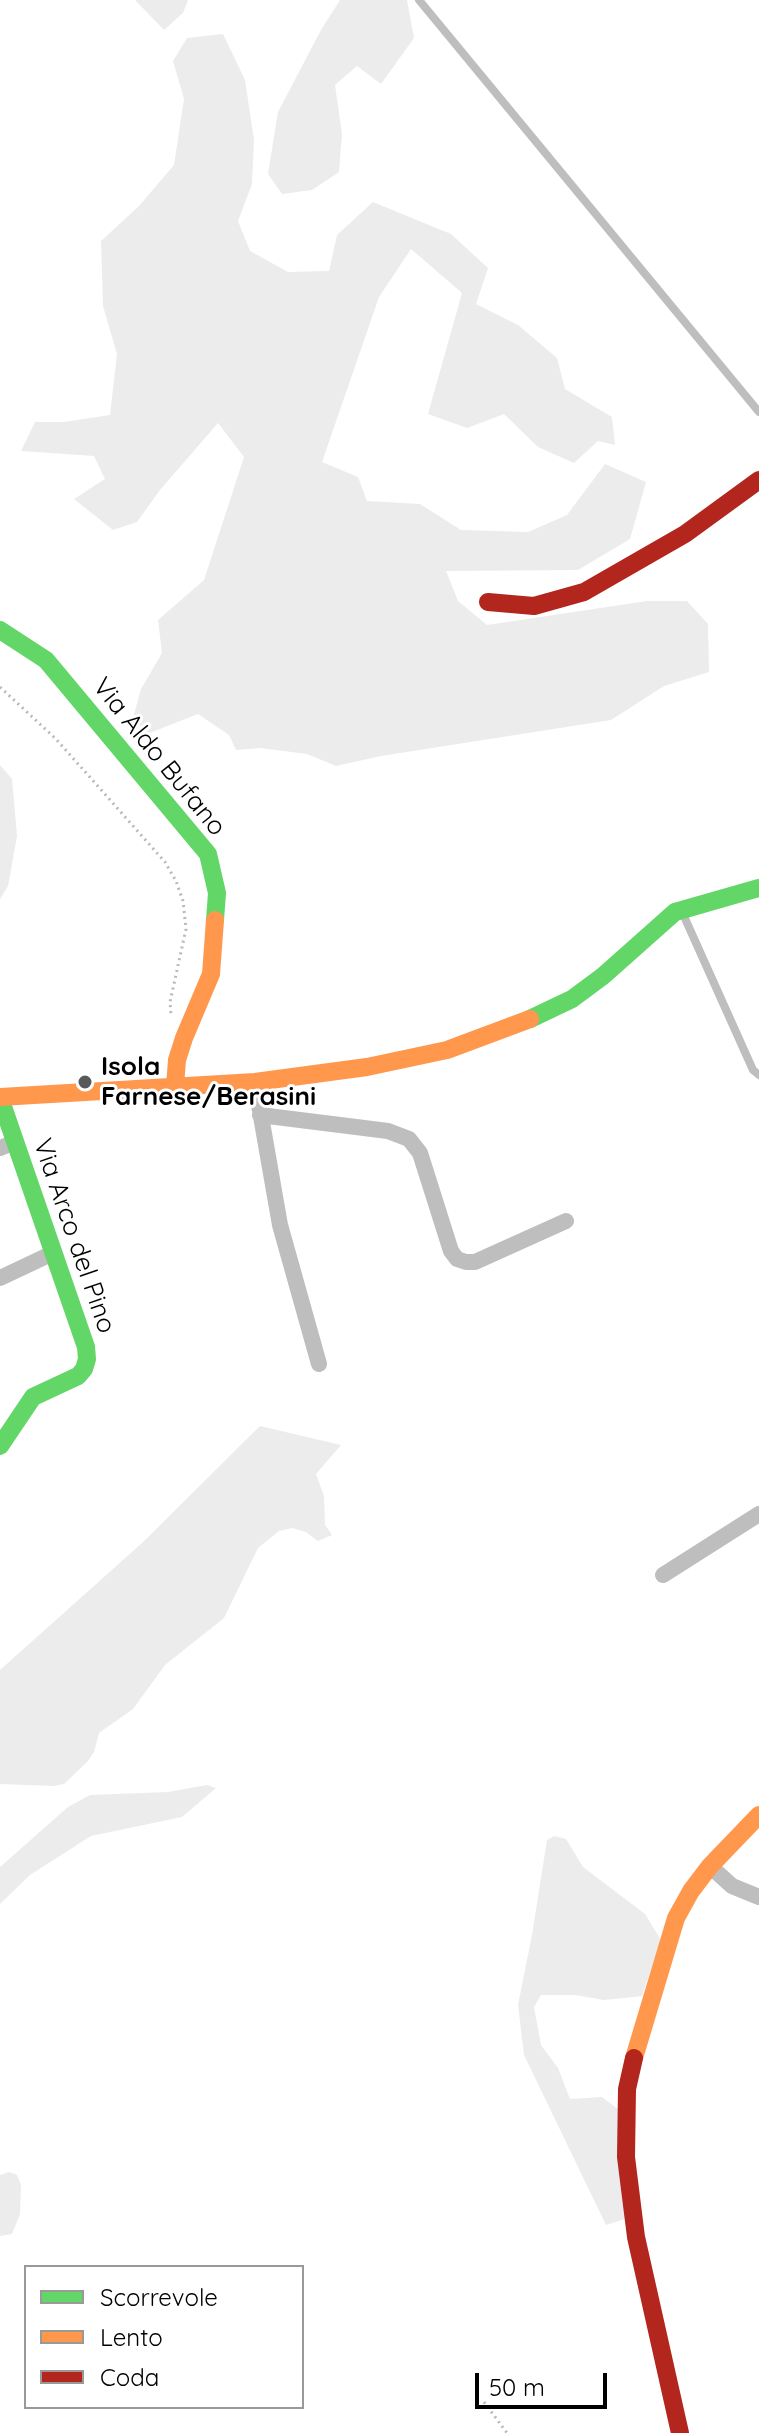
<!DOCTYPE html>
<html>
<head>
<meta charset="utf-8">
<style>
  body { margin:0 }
  #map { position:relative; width:759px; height:2433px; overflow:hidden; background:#fff; font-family:Quicksand,sans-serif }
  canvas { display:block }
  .legend { position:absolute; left:24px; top:2265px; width:280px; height:144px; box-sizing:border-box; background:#fff; border:2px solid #999; margin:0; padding:10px 14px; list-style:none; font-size:24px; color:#000 }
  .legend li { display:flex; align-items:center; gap:16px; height:40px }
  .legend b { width:40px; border:2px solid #999 }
  .scale { position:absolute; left:475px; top:2373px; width:132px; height:36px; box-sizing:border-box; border:4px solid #000; border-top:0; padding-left:10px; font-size:24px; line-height:28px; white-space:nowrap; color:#000; -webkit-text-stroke:6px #fff; paint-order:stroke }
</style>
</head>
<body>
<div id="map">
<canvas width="759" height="2433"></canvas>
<ul class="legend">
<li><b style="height:10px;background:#63d668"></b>Scorrevole</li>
<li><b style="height:10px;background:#ff974d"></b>Lento</li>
<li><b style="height:10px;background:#b3261e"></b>Coda</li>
</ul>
<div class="scale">50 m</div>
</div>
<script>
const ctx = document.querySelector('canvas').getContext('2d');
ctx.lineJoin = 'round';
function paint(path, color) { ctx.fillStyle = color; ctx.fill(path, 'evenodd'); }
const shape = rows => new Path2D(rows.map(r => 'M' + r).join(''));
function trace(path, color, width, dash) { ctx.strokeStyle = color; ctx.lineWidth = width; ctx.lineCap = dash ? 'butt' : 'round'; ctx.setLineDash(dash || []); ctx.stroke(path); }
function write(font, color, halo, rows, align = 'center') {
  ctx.font = font + ' Quicksand,sans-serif'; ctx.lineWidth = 6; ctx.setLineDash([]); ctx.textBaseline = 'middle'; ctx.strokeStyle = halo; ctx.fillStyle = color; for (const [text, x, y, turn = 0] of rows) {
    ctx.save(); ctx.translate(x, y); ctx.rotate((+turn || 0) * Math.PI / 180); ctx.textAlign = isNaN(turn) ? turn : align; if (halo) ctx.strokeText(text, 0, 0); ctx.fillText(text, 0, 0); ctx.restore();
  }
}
paint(shape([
  [135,0,188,0,183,13,164,30],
  [340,0,407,0,414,38,381,84,357,66,335,85,342,134,339,172,312,190,282,194,268,174,278,112,321,30],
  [223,34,245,80,254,140,252,184,238,221,250,251,288,272,329,271,337,235,373,202,451,234,488,268,476,304,518,325,557,358,565,389,612,417,615,445,598,441,574,463,538,447,504,414,467,428,428,414,462,293,411,249,379,297,322,462,358,477,367,501,420,504,461,530,528,532,567,515,605,464,646,482,630,539,578,570,446,571,458,601,487,625,647,601,687,601,708,624,709,672,664,686,611,720,381,756,336,766,307,754,260,748,236,750,229,735,198,714,147,734,133,718,141,689,162,653,158,620,204,580,244,457,218,423,160,490,137,522,113,530,74,499,105,479,94,456,21,451,35,422,64,422,110,415,117,354,103,306,101,241,139,206,174,165,184,99,173,61,187,38],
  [0,765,12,779,17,836,8,886,0,899],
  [260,1426,341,1445,316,1474,324,1496,325,1525,332,1535,318,1541,306,1532,292,1528,279,1531,258,1548,224,1618,165,1665,133,1709,99,1733,94,1752,87,1762,64,1784,53,1786,0,1784,0,1670,142,1543],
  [207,1785,216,1788,182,1817,91,1836,30,1875,0,1904,0,1867,68,1807,90,1795,168,1792],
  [554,1836,566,1839,583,1867,645,1914,661,1940,642,1996,604,2000,575,1995,541,1995,534,2007,541,2045,558,2068,570,2099,602,2097,618,2109,625,2219,606,2225,524,2055,518,2005,532,1935,547,1840],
  [9,2172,17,2175,21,2185,20,2214,12,2234,0,2236,0,2175]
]), '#ececec');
trace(shape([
  [0,687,56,739,165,862,176,881,183,901,186,929,170,1002,171,1015],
  [484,2402,507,2433]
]), '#b9b9b9', 3, [2, 4]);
trace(shape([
  [419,0,759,412],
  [683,914,753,1070,759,1075]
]), '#bebebe', 8);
trace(shape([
  [255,1082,280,1225,319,1364],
  [260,1115,388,1131,409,1139,420,1153,451,1251,457,1259,466,1262,475,1262,566,1221],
  [0,1148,15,1142],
  [0,1278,53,1253],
  [663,1575,759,1514],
  [710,1866,732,1886,759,1897]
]), '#bebebe', 16);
trace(shape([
  [0,630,46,660,208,854,217,893,215,920],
  [530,1019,572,999,603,976,675,912,759,888],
  [0,1098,86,1347,87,1359,84,1369,78,1376,33,1397,0,1446]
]), '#63d668', 18);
trace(shape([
  [175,1086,177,1060,184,1038,211,974,215,920],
  [0,1097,255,1082,367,1067,447,1050,530,1019],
  [634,2058,676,1918,691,1891,710,1866,759,1815]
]), '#ff974d', 18);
trace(shape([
  [488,602,534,606,584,592,685,534,759,480],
  [634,2058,627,2089,626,2157,636,2237,680,2433]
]), '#b3261e', 18);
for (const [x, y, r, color] of [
  [85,1082,8,"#595959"]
]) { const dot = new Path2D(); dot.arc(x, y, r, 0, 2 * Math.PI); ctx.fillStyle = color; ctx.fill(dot); trace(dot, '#fff', 3); }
write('26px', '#000', '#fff', [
  ["Via Aldo Bufano",159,757,51],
  ["Via Arco del Pino",74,1236,71]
]);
write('bold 26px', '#000', '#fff', [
  ["Isola",101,1067],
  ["Farnese/Berasini",101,1097]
], 'left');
</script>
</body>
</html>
